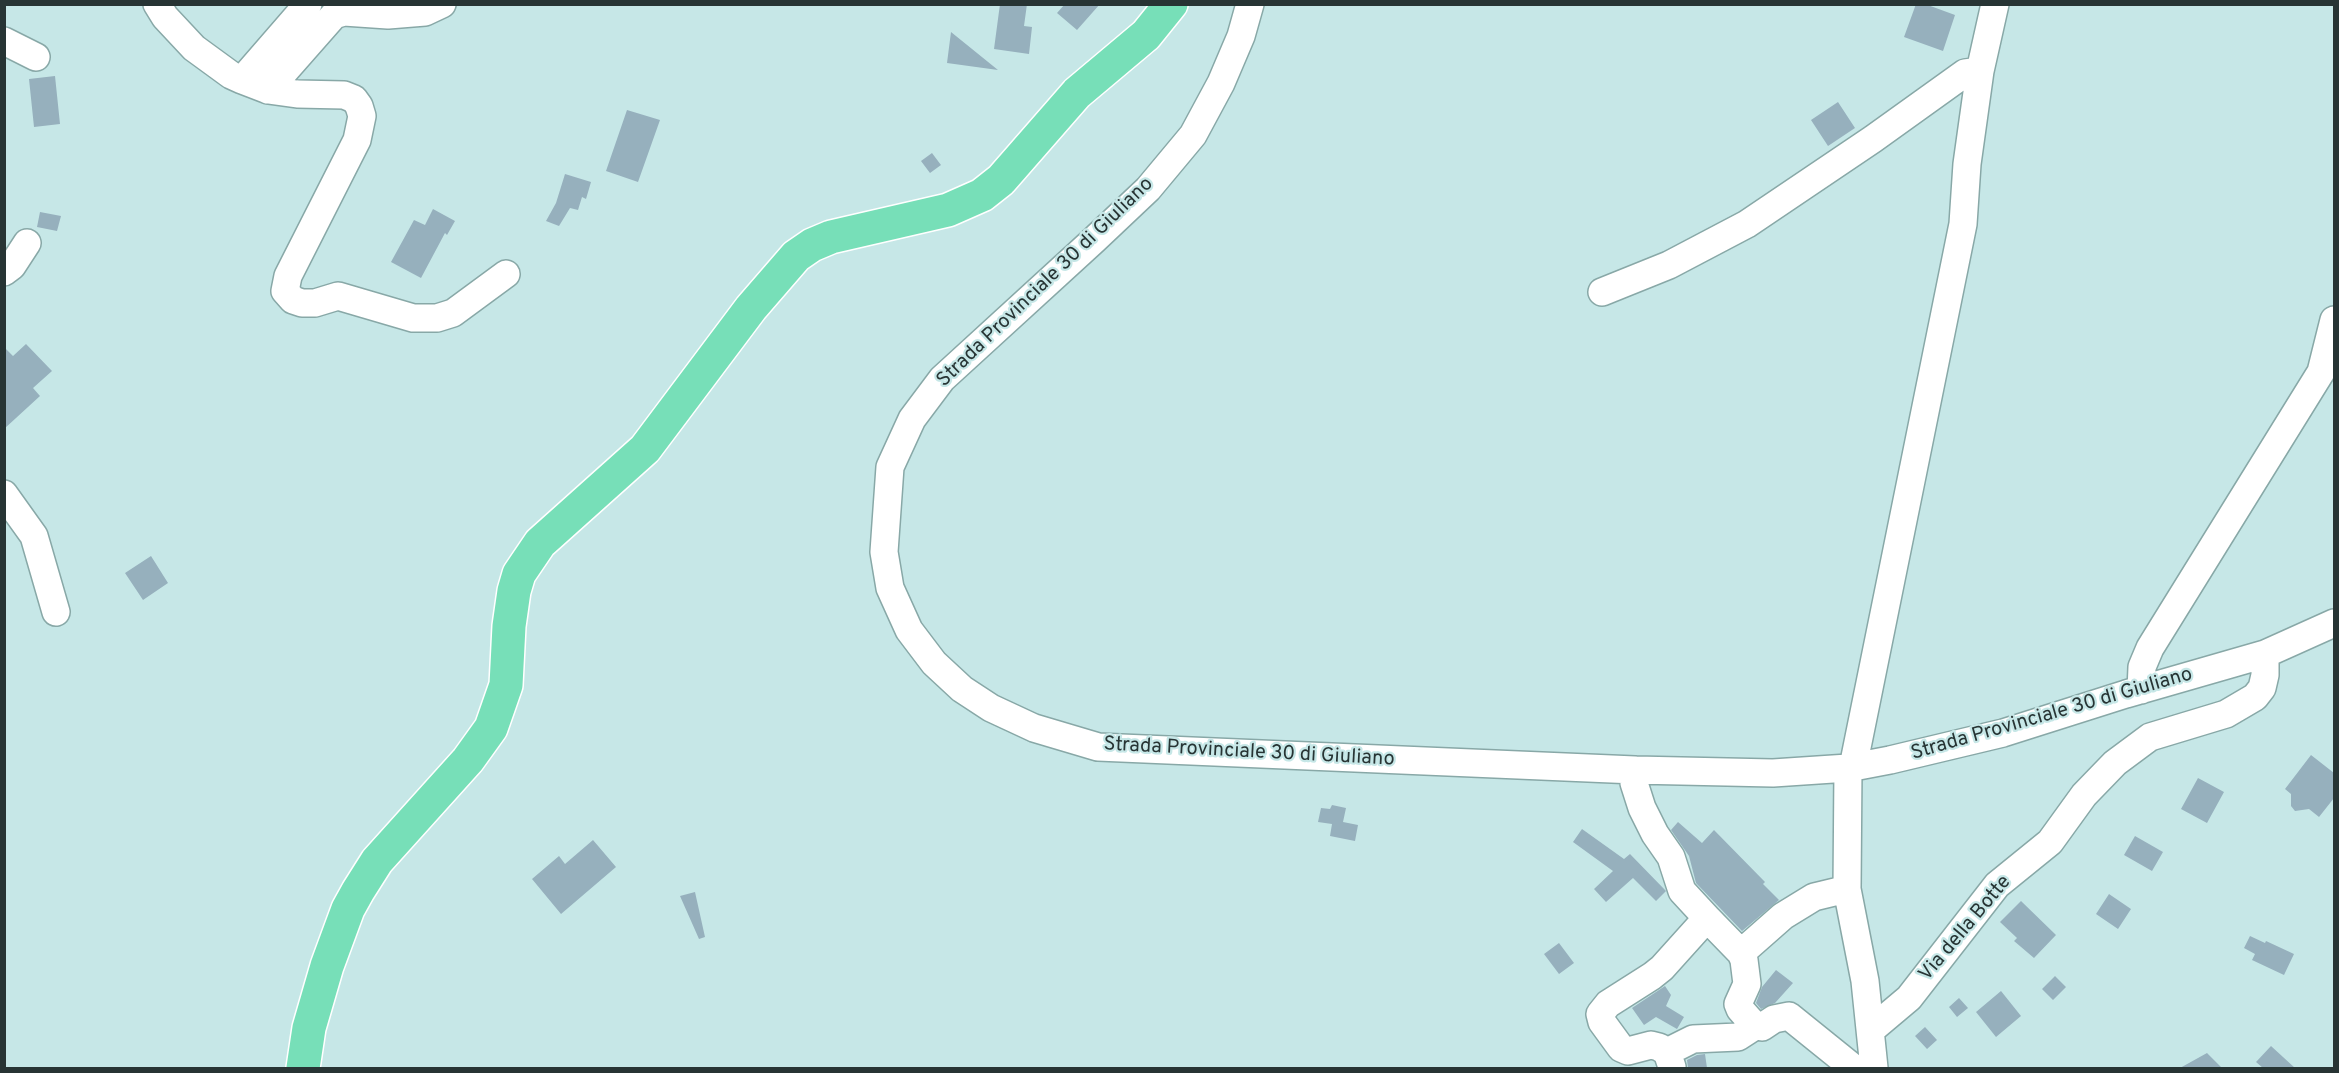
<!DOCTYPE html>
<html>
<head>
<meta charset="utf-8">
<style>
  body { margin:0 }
  #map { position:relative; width:2339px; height:1073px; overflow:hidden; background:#c6e7e7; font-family:Overpass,sans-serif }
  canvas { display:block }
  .frame { position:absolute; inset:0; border:6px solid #273434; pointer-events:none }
</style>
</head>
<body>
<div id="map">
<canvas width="2339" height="1073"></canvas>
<div class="frame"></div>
</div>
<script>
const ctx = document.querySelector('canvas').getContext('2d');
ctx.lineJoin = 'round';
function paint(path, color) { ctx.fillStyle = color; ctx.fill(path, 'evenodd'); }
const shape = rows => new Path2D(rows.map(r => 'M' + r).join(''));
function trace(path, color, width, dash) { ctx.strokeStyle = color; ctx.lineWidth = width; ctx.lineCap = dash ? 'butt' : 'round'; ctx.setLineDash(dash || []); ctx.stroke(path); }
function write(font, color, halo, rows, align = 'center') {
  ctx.font = font + ' Overpass,sans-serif'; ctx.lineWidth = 4.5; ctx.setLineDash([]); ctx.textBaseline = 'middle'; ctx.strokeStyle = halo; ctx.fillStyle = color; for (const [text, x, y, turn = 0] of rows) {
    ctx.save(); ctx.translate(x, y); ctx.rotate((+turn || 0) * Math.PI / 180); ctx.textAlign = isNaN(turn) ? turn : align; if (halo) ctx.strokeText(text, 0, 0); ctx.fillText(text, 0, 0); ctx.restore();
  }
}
paint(shape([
  [1000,4,1027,4,1024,26,1032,27,1029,54,994,49],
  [1065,4,1100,4,1077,30,1057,13],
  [1916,4,1925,4,1955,15,1943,51,1904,37],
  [951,32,998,70,947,63],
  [55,76,60,124,34,127,29,79],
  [1838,102,1855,128,1828,146,1811,120],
  [627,110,660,120,638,182,606,171],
  [932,153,941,165,930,173,921,161],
  [565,174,591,182,586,199,582,197,578,210,570,208,559,226,546,221,556,203],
  [433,209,455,221,447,235,445,233,421,278,391,262,414,220,425,225],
  [40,212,61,216,57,231,37,227],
  [26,344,52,371,33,388,40,396,4,429,4,347,13,356],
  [151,556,168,583,143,600,125,573],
  [2311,755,2334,773,2334,798,2319,817,2309,809,2295,811,2291,806,2291,794,2285,789],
  [2198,778,2224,792,2207,823,2181,809],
  [1332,805,1346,808,1343,822,1358,825,1355,841,1330,836,1332,824,1318,822,1321,808,1330,809],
  [1678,822,1702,843,1714,830,1765,882,1763,884,1779,900,1742,931,1696,883,1689,856,1671,830],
  [1582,829,1624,859,1630,854,1666,891,1656,901,1633,878,1606,902,1594,889,1613,871,1573,842],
  [2135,836,2163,852,2152,871,2124,855],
  [593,840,616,867,561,914,532,879,559,856,565,864],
  [695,892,705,937,699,939,680,896],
  [2109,894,2131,909,2118,929,2096,914],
  [2021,901,2056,935,2034,958,2014,941,2017,938,2000,922],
  [2250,936,2265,943,2266,941,2294,954,2284,975,2252,960,2255,954,2244,948],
  [1559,943,1574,963,1559,974,1544,954],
  [1776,970,1793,983,1775,1003,1761,1009,1756,1003,1762,987],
  [2055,976,2066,987,2053,1000,2042,989],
  [1665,986,1671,995,1666,1006,1684,1017,1677,1029,1656,1017,1644,1025,1632,1008],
  [2001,991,2021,1016,1996,1037,1976,1012],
  [1959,998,1968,1008,1957,1017,1949,1007],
  [1925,1027,1937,1040,1927,1049,1915,1036],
  [2271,1046,2295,1068,2263,1068,2256,1062],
  [2207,1053,2222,1068,2180,1068],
  [1705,1054,1707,1068,1688,1068,1687,1060,1697,1055]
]), '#96b0bd');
const minor = shape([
  [157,4,165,17,194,48,231,75,242,80,308,4],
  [1250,4,1241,36,1221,83,1193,135,1148,189,1094,240,942,379,912,419,890,467,884,552,890,588,909,630,934,663,962,689,991,708,1034,728,1098,747,1635,770,1773,773,1848,768,1890,760,2003,733,2126,694,2265,654,2334,623],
  [4,41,36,57],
  [242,80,268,90,297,94,344,95,354,99,359,106,362,116,357,140,288,276,285,291,293,300,302,303,315,303,338,296,413,318,437,318,453,313,506,274],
  [268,90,334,15,344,12,388,15,425,12,442,4],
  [4,272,12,266,27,243],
  [1602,292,1669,265,1747,224,1873,139,1965,73,1980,71],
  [4,494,34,536,56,612],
  [2141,690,2142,667,2150,648,2321,372,2334,320],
  [1853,767,1963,224,1967,164,1980,71,1995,4],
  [1848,768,1847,889,1865,981,1874,1068],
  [1635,770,1634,783,1642,808,1655,834,1671,857,1682,891,1707,918,1662,968,1652,976,1608,1004,1600,1014,1602,1022,1621,1048,1628,1051,1651,1045,1659,1047,1667,1052],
  [1707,918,1741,953,1744,960,1747,984,1738,1004,1740,1009,1755,1026,1762,1027,1774,1019,1789,1016,1851,1066],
  [1741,953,1783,916,1814,897,1847,889],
  [1871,1030,1909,998,1997,885,2050,842,2084,795,2115,763,2150,737,2226,714,2255,697,2262,688,2265,675,2265,654],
  [1672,1067,1667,1052,1693,1039,1738,1037,1755,1026]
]);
const major = shape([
  [303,1068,309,1028,327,966,348,909,358,891,377,861,468,760,491,728,506,685,509,626,514,591,519,574,540,543,645,449,751,308,796,256,812,245,831,237,948,210,982,195,1001,180,1077,93,1146,35,1171,4]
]);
trace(minor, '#88a8a7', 30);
trace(major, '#fff', 36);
trace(minor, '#fff', 27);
trace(major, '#77dfb8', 33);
write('20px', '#273434', '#c6e7e7', [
  ["Strada Provinciale 30 di Giuliano",1046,283,-44],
  ["Strada Provinciale 30 di Giuliano",2052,715,-16],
  ["Strada Provinciale 30 di Giuliano",1249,753,3],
  ["Via della Botte",1966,929,-50]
]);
</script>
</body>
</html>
